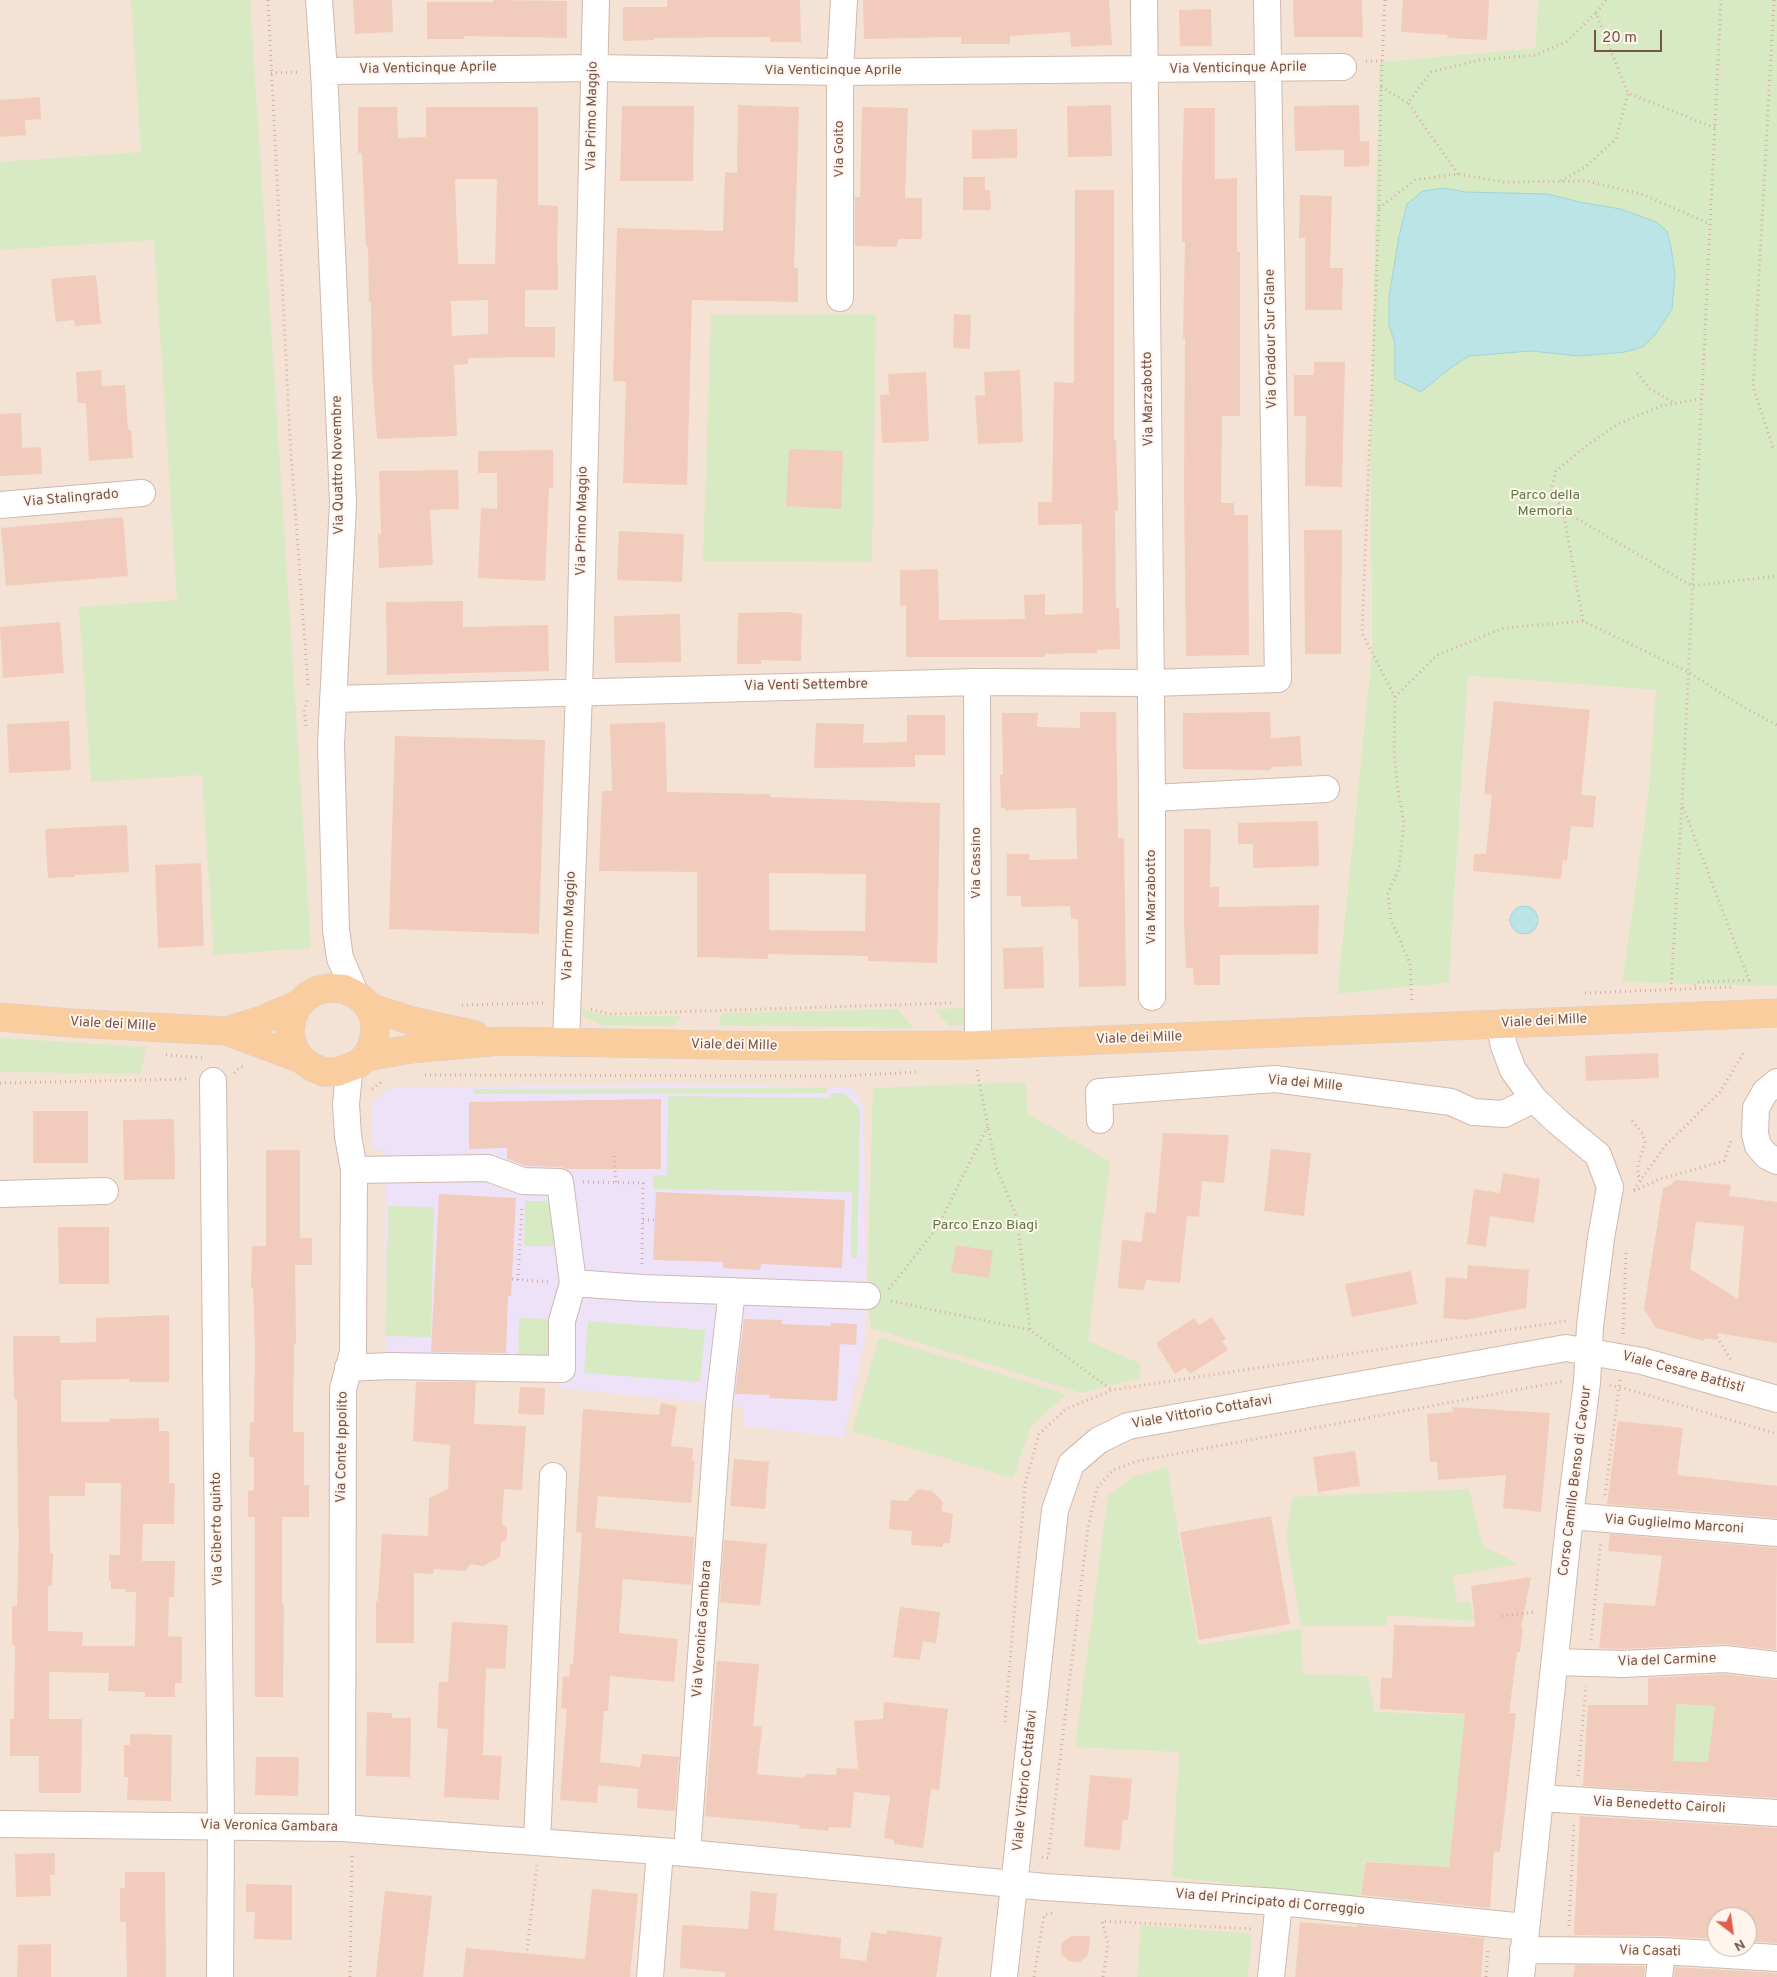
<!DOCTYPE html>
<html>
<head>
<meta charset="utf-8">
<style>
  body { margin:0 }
  #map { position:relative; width:1777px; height:1977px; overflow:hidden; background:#fcf1e5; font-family:Overpass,sans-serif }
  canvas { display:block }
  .north { position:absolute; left:1707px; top:1907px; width:50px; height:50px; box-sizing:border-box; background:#fff5ec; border:1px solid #c8b5ac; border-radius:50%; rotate:150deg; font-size:14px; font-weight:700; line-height:20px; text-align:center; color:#75554b }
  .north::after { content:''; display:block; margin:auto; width:18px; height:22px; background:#e45c4c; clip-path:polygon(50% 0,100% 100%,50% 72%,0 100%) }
  .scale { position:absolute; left:1594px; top:30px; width:68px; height:22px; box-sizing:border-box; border:2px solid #75554b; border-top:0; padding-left:6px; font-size:15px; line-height:18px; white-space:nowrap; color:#75554b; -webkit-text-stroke:4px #fff5ec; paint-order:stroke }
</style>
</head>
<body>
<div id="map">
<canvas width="1777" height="1977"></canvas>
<div class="north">N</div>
<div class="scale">20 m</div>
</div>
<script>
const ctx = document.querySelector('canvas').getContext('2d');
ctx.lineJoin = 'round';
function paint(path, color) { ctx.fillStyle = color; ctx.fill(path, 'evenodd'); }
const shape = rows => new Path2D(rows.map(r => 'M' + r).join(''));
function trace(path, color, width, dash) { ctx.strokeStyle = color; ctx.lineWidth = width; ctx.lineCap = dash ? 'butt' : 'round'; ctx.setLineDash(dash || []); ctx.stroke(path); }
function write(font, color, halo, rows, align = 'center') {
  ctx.font = font + ' Overpass,sans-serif'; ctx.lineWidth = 4; ctx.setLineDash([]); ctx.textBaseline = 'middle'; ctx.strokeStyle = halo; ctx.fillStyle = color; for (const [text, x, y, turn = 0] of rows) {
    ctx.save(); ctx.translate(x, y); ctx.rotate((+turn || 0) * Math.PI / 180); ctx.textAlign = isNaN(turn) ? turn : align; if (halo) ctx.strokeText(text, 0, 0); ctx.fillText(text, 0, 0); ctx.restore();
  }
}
paint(shape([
  [0,0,1538,0,1535,48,1379,62,1370,443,1372,651,1337,994,1449,983,1468,676,1657,690,1648,796,1622,982,1755,986,1777,985,1777,1977,0,1977],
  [1717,1917,1747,1917,1747,1947,1717,1947]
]), '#f4e2d4');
paint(shape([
  [669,1084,852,1088,864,1106,866,1333,844,1438,743,1426,744,1407,560,1388,556,1379,385,1356,386,1149,371,1149,371,1102,392,1088]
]), '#eee2f8');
paint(shape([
  [131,0,250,0,311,948,214,955,202,775,91,782,79,607,177,600,154,240,0,250,0,162,141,152],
  [1538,0,1777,0,1777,985,1755,986,1622,982,1648,796,1656,690,1468,676,1449,983,1337,994,1372,651,1370,443,1379,62,1535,48],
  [876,314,872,562,703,561,711,315],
  [580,1008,608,1016,682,1016,673,1026,603,1025,584,1017],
  [973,1008,973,1025,950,1026,933,1009],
  [897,1009,914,1028,718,1025,723,1013],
  [0,1038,146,1047,141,1074,0,1072],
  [1026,1082,1027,1113,1110,1162,1088,1341,1141,1364,1139,1378,1082,1393,871,1328,867,1296,873,1088],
  [827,1088,827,1093,474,1094,474,1089],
  [831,1093,844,1093,860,1109,857,1258,851,1258,852,1192,653,1189,654,1175,667,1175,668,1096,830,1098],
  [525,1201,555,1201,554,1246,524,1246],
  [388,1206,434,1207,431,1337,385,1336],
  [519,1318,549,1319,548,1364,518,1363],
  [588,1321,705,1330,700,1382,584,1373],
  [879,1337,1066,1394,1031,1426,1013,1478,852,1431],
  [1167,1467,1198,1645,1301,1629,1303,1674,1368,1676,1375,1712,1465,1715,1449,1867,1365,1861,1361,1898,1172,1877,1179,1752,1075,1747,1108,1496,1133,1477],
  [1469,1489,1482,1545,1518,1564,1452,1576,1458,1603,1470,1601,1473,1621,1387,1615,1386,1626,1301,1626,1286,1536,1292,1497],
  [1676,1704,1751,1708,1748,1764,1673,1761],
  [1141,1925,1252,1934,1248,1977,1137,1977]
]), '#d8eac4');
const water = shape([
  [1444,188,1465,192,1548,194,1579,202,1621,209,1656,222,1667,231,1671,247,1675,275,1672,309,1655,335,1643,347,1625,352,1579,356,1531,351,1469,356,1449,369,1421,392,1395,379,1395,344,1389,325,1389,297,1399,236,1407,204,1423,191,1444,188],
  '1510 920a14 14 0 1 1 28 0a14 14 0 1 1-28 0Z'
]);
paint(water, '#bae4e6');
trace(water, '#a0d5d7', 1);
paint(shape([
  [353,0,392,0,393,32,355,34],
  [493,0,567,1,567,38,464,36,464,39,427,39,427,2,493,2],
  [667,0,800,0,801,42,770,42,770,37,654,38,654,40,623,41,623,7,667,7],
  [863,0,1109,0,1112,45,1071,47,1070,32,1010,36,1010,44,961,44,961,37,864,39],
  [1293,0,1362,0,1363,37,1294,37],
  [1403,0,1489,0,1487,40,1447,38,1448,35,1401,32],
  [1211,9,1212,46,1180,46,1179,10],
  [40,97,41,119,25,120,26,135,0,137,0,100],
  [738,105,799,107,794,268,798,268,798,302,692,300,687,485,623,483,626,382,613,381,617,228,723,231,725,172,737,173],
  [1111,105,1112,156,1068,157,1067,106],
  [1359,105,1360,142,1369,141,1369,166,1344,167,1344,150,1295,151,1294,106],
  [622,106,694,106,693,181,620,181],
  [358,107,397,107,398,138,426,137,426,107,538,107,538,205,558,206,557,262,558,262,558,290,525,290,525,327,555,327,555,357,468,358,468,364,454,365,457,436,377,439,372,372,371,302,369,302,368,247,366,247,362,153,358,153],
  [455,179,497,179,495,264,458,264],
  [488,300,488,334,452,336,451,301],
  [862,107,908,108,905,198,922,198,922,239,898,239,897,247,855,246,855,197,860,197],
  [1184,108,1215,108,1215,179,1237,178,1237,252,1240,252,1240,416,1222,416,1221,503,1234,503,1234,515,1248,515,1249,655,1186,656,1184,489,1185,338,1183,338,1185,242,1182,242,1182,178],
  [1017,129,1017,158,972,159,972,130],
  [963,177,985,177,985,190,990,190,991,210,963,210],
  [1075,190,1114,190,1114,440,1116,440,1118,511,1115,511,1116,608,1119,608,1120,649,1097,650,1097,653,1045,654,1045,657,906,657,906,605,900,606,900,570,938,569,939,620,1025,619,1024,595,1045,594,1045,615,1083,613,1082,524,1038,525,1038,502,1052,502,1054,382,1074,383],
  [1300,195,1332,196,1330,268,1343,268,1342,310,1305,310,1305,238,1299,238],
  [96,275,101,324,75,326,74,320,56,322,51,279],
  [954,314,971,315,970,349,953,348],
  [1314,362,1345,362,1342,487,1305,486,1306,416,1294,416,1294,375,1314,375],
  [101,370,102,386,125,385,128,430,131,430,133,458,89,461,86,403,78,403,76,372],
  [1020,370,1023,442,978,444,975,396,985,395,984,372],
  [926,372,929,441,882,443,880,395,889,394,888,374],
  [21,413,22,448,41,447,42,474,0,476,0,414],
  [789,449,843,451,841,509,786,506],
  [553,450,553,488,549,488,545,581,478,578,481,508,497,509,497,473,478,473,478,451],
  [458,470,459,509,430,510,433,565,379,568,378,534,381,534,379,471],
  [123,517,128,576,6,586,1,528],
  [1304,530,1342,530,1341,654,1305,654],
  [619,531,684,534,682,582,617,580],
  [463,601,463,627,548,625,549,671,387,675,386,602],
  [788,612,802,614,801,661,761,660,761,664,737,664,738,613],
  [680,614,681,662,615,663,614,616],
  [60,622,64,673,3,678,0,627],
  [1494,701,1590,710,1581,795,1596,796,1593,828,1571,826,1567,861,1563,860,1561,879,1473,871,1474,854,1486,854,1492,795,1484,794],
  [1080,712,1116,712,1118,838,1124,838,1126,986,1079,987,1078,919,1071,919,1070,906,1021,907,1021,896,1007,896,1007,854,1029,854,1029,860,1077,859,1076,808,1005,810,1005,808,1001,808,1000,775,1003,775,1002,713,1038,713,1037,727,1080,728],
  [1270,712,1271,738,1300,736,1302,766,1271,767,1271,770,1183,769,1183,713],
  [907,715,945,715,945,755,915,755,915,767,814,768,816,723,864,724,863,743,907,742],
  [69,721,71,770,9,773,7,724],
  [665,722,667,792,770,794,770,797,940,803,937,963,868,961,868,956,768,954,768,959,697,957,697,872,599,871,602,791,612,791,610,724],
  [769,873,866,874,865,931,769,930],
  [395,736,545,740,539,934,389,929],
  [1318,821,1319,866,1253,868,1253,844,1238,844,1238,823],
  [127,825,129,872,75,875,75,877,48,878,45,829],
  [1184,829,1211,829,1210,887,1219,887,1219,907,1319,905,1318,954,1220,955,1220,985,1194,985,1193,968,1186,968,1184,922],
  [201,863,204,946,158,948,155,865],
  [1043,947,1044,988,1004,989,1003,948],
  [1658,1053,1659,1078,1586,1081,1585,1056],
  [661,1099,661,1169,568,1169,560,1167,526,1166,507,1159,507,1148,469,1149,469,1102],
  [33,1111,88,1111,88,1163,33,1163],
  [174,1119,175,1179,124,1180,123,1120],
  [1163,1133,1229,1135,1224,1183,1202,1181,1199,1217,1187,1216,1180,1283,1146,1280,1144,1290,1118,1288,1122,1240,1142,1242,1145,1212,1156,1213],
  [1271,1149,1311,1153,1304,1216,1264,1211],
  [266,1150,300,1150,300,1238,312,1238,312,1265,295,1265,296,1344,294,1344,293,1432,304,1432,304,1485,309,1485,309,1517,282,1517,282,1605,284,1605,283,1697,255,1697,255,1517,248,1517,248,1491,254,1490,254,1457,249,1457,250,1422,254,1422,255,1344,253,1288,251,1288,252,1246,266,1246],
  [1503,1173,1540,1179,1534,1223,1490,1216,1486,1247,1467,1244,1474,1189,1500,1193],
  [1675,1180,1731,1185,1729,1196,1777,1202,1777,1343,1717,1333,1716,1340,1705,1338,1704,1341,1656,1328,1644,1309,1663,1188,1671,1185],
  [1696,1222,1744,1226,1738,1299,1690,1269],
  [656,1192,845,1200,842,1268,761,1264,760,1270,723,1268,723,1262,653,1260],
  [439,1194,516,1198,511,1296,508,1296,506,1353,431,1352],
  [58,1227,109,1227,109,1284,59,1284],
  [956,1245,993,1251,989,1278,951,1272],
  [1468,1265,1529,1270,1526,1308,1466,1320,1443,1318,1446,1277,1467,1279],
  [1411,1271,1417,1304,1352,1317,1345,1284],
  [169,1315,169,1382,129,1382,129,1379,61,1380,61,1422,110,1422,110,1419,159,1418,159,1431,169,1431,169,1483,175,1483,174,1524,143,1524,142,1561,175,1561,174,1597,169,1597,168,1636,182,1637,182,1683,175,1683,175,1697,145,1697,145,1692,108,1691,109,1673,49,1672,49,1719,82,1719,81,1793,39,1793,39,1756,10,1756,10,1719,14,1719,15,1645,12,1645,12,1606,17,1606,19,1528,18,1528,17,1399,14,1399,13,1336,60,1336,60,1343,96,1342,96,1318],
  [85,1483,121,1483,120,1555,109,1555,109,1581,111,1581,111,1589,125,1589,125,1592,136,1592,135,1646,82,1646,83,1632,48,1631,48,1586,52,1586,53,1553,50,1553,49,1496,85,1496],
  [1212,1317,1226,1339,1222,1341,1228,1350,1190,1374,1185,1367,1175,1374,1156,1343,1194,1318,1199,1325],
  [744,1319,782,1320,781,1324,831,1326,831,1323,857,1324,856,1345,840,1344,837,1401,769,1398,770,1395,735,1394],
  [416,1382,476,1382,474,1424,526,1426,522,1490,504,1489,502,1524,507,1528,507,1539,501,1543,500,1557,483,1566,470,1564,466,1571,434,1569,433,1574,414,1573,414,1643,376,1643,376,1601,378,1601,382,1534,428,1536,429,1498,448,1489,450,1445,413,1441],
  [520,1387,545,1388,544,1415,518,1414],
  [661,1403,677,1406,671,1446,693,1448,692,1461,695,1461,691,1503,598,1496,595,1528,694,1537,691,1585,623,1579,619,1633,678,1639,674,1682,610,1676,608,1711,604,1711,600,1762,640,1767,642,1754,679,1757,675,1811,637,1808,638,1789,598,1785,597,1803,560,1800,567,1709,561,1708,563,1676,569,1677,570,1664,573,1664,582,1533,576,1532,583,1409,659,1415],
  [1452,1407,1550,1413,1541,1512,1503,1508,1506,1475,1438,1480,1437,1462,1430,1462,1427,1414,1453,1412],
  [1618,1421,1683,1428,1677,1475,1777,1486,1777,1518,1607,1504],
  [1355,1451,1360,1486,1318,1492,1313,1457],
  [734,1459,769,1462,765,1509,730,1506],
  [918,1489,932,1491,943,1502,941,1511,953,1514,950,1543,943,1543,943,1547,911,1545,912,1531,889,1529,891,1500,908,1501],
  [1271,1516,1290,1624,1199,1640,1180,1532],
  [1610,1534,1777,1548,1776,1650,1724,1644,1623,1649,1599,1648,1604,1603,1655,1606,1662,1556,1608,1551],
  [724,1540,767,1544,760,1606,720,1602],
  [1531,1577,1521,1628,1523,1627,1520,1652,1517,1652,1509,1713,1516,1713,1500,1852,1494,1851,1490,1908,1361,1895,1366,1862,1449,1867,1465,1714,1380,1709,1381,1678,1392,1678,1394,1625,1475,1627,1471,1586],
  [900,1607,940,1612,936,1643,923,1641,920,1660,893,1657],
  [452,1622,508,1625,505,1669,486,1668,483,1755,502,1756,499,1800,444,1797,448,1729,437,1728,439,1682,448,1682],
  [717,1661,759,1664,753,1726,762,1727,757,1774,802,1778,808,1774,836,1775,837,1768,858,1769,854,1721,883,1719,884,1702,948,1709,939,1790,931,1789,923,1848,894,1844,894,1840,884,1838,890,1796,854,1792,851,1828,829,1827,828,1831,799,1828,800,1825,705,1816],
  [1724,1674,1777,1680,1777,1798,1583,1786,1588,1705,1648,1705,1648,1678],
  [1676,1704,1715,1706,1708,1762,1673,1761],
  [367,1712,392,1713,392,1718,411,1718,410,1777,366,1776],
  [130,1734,172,1735,171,1801,127,1800,128,1777,124,1777,124,1745,130,1745],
  [256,1757,299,1757,298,1796,255,1795],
  [1090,1775,1132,1779,1128,1820,1123,1820,1120,1850,1084,1847],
  [1580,1816,1777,1828,1777,1943,1747,1941,1747,1917,1717,1917,1717,1939,1662,1936,1574,1935],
  [55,1853,55,1875,50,1875,51,1896,16,1897,15,1854],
  [125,1872,165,1872,166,1977,127,1977,126,1922,120,1922,120,1888,125,1888],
  [246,1884,292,1885,292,1940,254,1939,255,1912,246,1912],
  [592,1889,638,1894,630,1977,463,1977,466,1948,585,1959],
  [385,1891,432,1896,423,1977,376,1977],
  [751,1891,777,1894,774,1930,841,1938,840,1958,866,1961,871,1932,887,1934,887,1930,942,1937,936,1977,725,1977,725,1972,680,1968,682,1925,748,1929],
  [1300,1922,1357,1927,1357,1925,1484,1938,1481,1977,1295,1977],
  [1071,1936,1090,1936,1088,1955,1080,1962,1069,1961,1061,1954,1062,1943],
  [51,1944,51,1977,17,1977,18,1945],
  [1575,1965,1645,1966,1644,1977,1573,1977],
  [1675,1967,1777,1973,1777,1977,1674,1977]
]), '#f1ccbd');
const minor = shape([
  [319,0,324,71,343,502,331,744,336,930,340,958,356,995],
  [1144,0,1152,798,1152,997],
  [324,71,594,68,840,72,1343,67],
  [840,298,840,72,844,0],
  [0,505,142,493],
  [977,682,978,1045],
  [333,699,977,682,1151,683,1278,679,1267,0],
  [1152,798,1326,789],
  [1499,1024,1504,1046,1513,1070,1534,1099,1558,1122,1598,1155,1610,1187,1601,1238,1590,1326,1587,1382,1570,1516,1521,1977],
  [566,1043,579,692,596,0],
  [213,1081,221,1826,220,1977],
  [1777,1082,1765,1092,1756,1108,1755,1134,1758,1146,1767,1156,1777,1161],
  [1100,1120,1099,1092,1275,1079,1451,1102,1473,1112,1504,1114,1534,1099],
  [354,1170,488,1168,523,1181,560,1182,573,1283,642,1288,867,1296],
  [0,1194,105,1191],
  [348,1368,390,1366,562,1369,562,1321,573,1283],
  [1570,1516,1777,1533],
  [1556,1662,1623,1664,1725,1659,1777,1665],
  [1540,1798,1777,1813],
  [0,1824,342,1828,687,1853,1045,1887,1279,1902,1525,1927],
  [342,1828,343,1389,353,1352,354,1170,348,1136,346,1104,349,1074,352,1068],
  [537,1842,553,1476],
  [687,1853,719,1404,732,1291],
  [1523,1950,1662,1951,1777,1958],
  [650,1977,660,1851],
  [1004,1977,1055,1510,1071,1464,1099,1440,1128,1426,1566,1348,1642,1361,1777,1399],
  [1271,1977,1279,1902],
  [1659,1977,1662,1951]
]);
const major = shape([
  [369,1007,412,1021,475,1035],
  [0,1017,71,1023,226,1031,301,1059,312,1067,324,1072,337,1072,358,1064,366,1057,372,1046,375,1032,374,1019,369,1007,363,1000,356,995,344,989,331,988,318,990,307,996,298,1005,292,1018,290,1033,293,1047,301,1059],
  [226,1031,262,1020,298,1005],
  [366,1057,411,1049,501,1041,771,1046,978,1045,1777,1013]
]);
trace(minor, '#d0b9af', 28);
trace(major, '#d8cfcd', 29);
trace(shape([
  [268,0,290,439,308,686],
  [1385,0,1381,87,1379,208,1362,633,1395,697,1394,753,1398,791,1404,822,1399,868,1388,894,1391,920,1410,963,1412,1002],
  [1606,0,1596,13,1628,93,1715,128],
  [1774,0,1753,387,1773,447,1777,448],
  [1366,61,1383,61],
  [271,73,301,72],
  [1381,87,1408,103],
  [1458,174,1408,103,1431,72,1479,60,1536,55,1566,42,1596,13],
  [1561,181,1585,167,1616,139,1628,93],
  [1379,208,1415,180,1458,174,1504,182,1587,181,1644,195,1710,224],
  [1637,373,1650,389,1675,403],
  [1564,511,1692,586,1777,576],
  [1583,621,1563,510,1551,491,1556,471,1586,446,1618,424,1661,406,1701,399],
  [1395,697,1437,655,1504,628,1583,621,1688,672,1740,705,1777,725],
  [306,726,304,710,308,698],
  [1683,807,1749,980,1698,982,1692,988],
  [1671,989,1682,804,1721,0],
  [1585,993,1734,987],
  [462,1005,543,1003],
  [591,1009,609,1014,954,1003],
  [166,1055,204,1058],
  [977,1070,996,1167,1017,1218,1030,1330,1112,1390],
  [234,1073,240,1067,245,1066],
  [425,1075,845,1076,916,1072],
  [0,1083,189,1079],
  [372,1089,383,1081],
  [1632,1121,1643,1134,1645,1143,1638,1165,1638,1175,1641,1180],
  [614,1156,616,1182],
  [583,1182,643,1183,642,1264],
  [1634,1190,1664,1147,1720,1092,1744,1052],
  [1634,1191,1660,1179,1724,1161,1731,1141],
  [643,1220,655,1220],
  [512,1279,550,1282],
  [518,1280,522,1206],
  [889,1289,937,1228,988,1126],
  [891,1301,1030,1330],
  [1623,1334,1626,1253],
  [1717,1337,1731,1360],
  [1610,1385,1638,1392,1777,1434],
  [1605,1495,1620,1380],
  [1502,1616,1535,1612],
  [1591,1640,1601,1541],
  [1005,1722,1025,1484,1039,1434,1066,1409,1112,1390,1566,1321],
  [1578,1776,1586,1686],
  [1042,1857,1048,1858,1088,1528,1097,1488,1113,1470,1138,1461,1564,1381],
  [1569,1926,1574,1822],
  [527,1950,537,1865],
  [350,1977,352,1853],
  [1034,1977,1044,1915,1054,1913],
  [1103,1977,1108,1944,1102,1921,1254,1929],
  [1486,1977,1488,1948]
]), '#d6afa0', 3, [1, 4]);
trace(minor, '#fff', 26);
trace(major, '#facd9f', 28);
write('14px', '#75554b', '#fff5ec', [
  ["Via Venticinque Aprile",428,69,-1],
  ["Via Venticinque Aprile",1238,69,-1],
  ["Via Venticinque Aprile",833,71],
  ["Via Primo Maggio",593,116,-89],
  ["Via Goito",840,149,-90],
  ["Via Oradour Sur Glane",1272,339,-91],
  ["Via Marzabotto",1149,399,-91],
  ["Via Quattro Novembre",339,465,-91],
  ["Via Stalingrado",71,499,-5],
  ["Via Primo Maggio",583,521,-89],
  ["Via Venti Settembre",806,686,-1],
  ["Via Cassino",977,863,-90],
  ["Via Marzabotto",1152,897,-90],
  ["Via Primo Maggio",570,926,-88],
  ["Viale dei Mille",1544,1022,-3],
  ["Viale dei Mille",113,1025,3],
  ["Viale dei Mille",1139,1039,-2],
  ["Viale dei Mille",734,1046,1],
  ["Via dei Mille",1305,1084,5],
  ["Viale Cesare Battisti",1683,1373,15],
  ["Viale Vittorio Cottafavi",1202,1413,-10],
  ["Via Conte Ippolito",343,1447,-89],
  ["Corso Camillo Benso di Cavour",1576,1481,-83],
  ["Via Guglielmo Marconi",1674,1525,4],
  ["Via Giberto quinto",218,1529,-91],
  ["Via Veronica Gambara",703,1629,-86],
  ["Via del Carmine",1667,1661,-2],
  ["Viale Vittorio Cottafavi",1026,1781,-84],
  ["Via Benedetto Cairoli",1659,1806,3],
  ["Via Veronica Gambara",269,1827,1],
  ["Via del Principato di Correggio",1270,1903,5],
  ["Via Casati",1650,1952,1]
]);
write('14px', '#5a7a42', '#fff5ec', [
  ["Parco della",1545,496],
  ["Memoria",1545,512],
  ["Parco Enzo Biagi",985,1226]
]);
</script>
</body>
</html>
